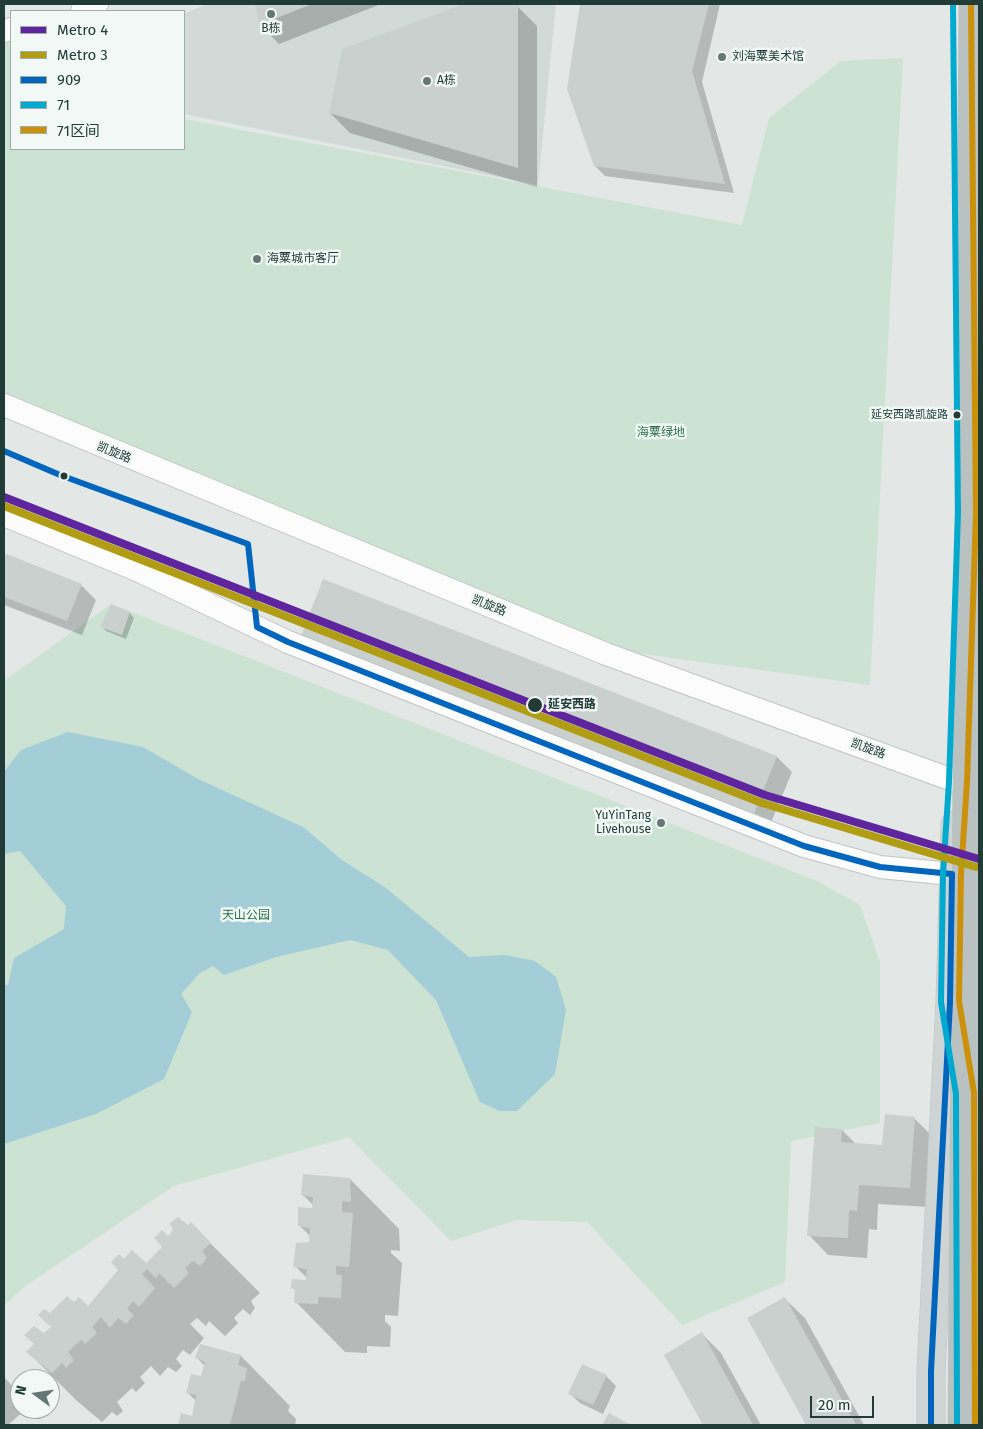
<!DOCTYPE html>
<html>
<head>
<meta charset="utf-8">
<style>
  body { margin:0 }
  #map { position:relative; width:983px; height:1429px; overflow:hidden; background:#e3e8e6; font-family:"Fira Sans","Noto Sans SC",sans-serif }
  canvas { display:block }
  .frame { position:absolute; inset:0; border:5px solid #213c36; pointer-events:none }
  .legend { position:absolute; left:10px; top:10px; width:175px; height:140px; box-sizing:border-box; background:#f1f8f5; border:1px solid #9eada9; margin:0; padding:6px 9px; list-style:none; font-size:15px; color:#213c36 }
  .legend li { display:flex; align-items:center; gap:10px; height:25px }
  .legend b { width:25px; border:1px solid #9eada9 }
  .north { position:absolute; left:10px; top:1369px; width:50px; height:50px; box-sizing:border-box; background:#f1f8f5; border:1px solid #9eada9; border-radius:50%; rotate:284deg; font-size:14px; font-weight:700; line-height:20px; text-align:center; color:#213c36 }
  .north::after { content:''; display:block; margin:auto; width:18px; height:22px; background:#657874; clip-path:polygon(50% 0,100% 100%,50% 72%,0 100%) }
  .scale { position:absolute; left:810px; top:1396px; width:64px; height:22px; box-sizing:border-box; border:2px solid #213c36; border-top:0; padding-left:6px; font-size:15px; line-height:18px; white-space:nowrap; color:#213c36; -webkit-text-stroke:4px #f1f8f5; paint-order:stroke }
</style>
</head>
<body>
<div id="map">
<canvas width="983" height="1429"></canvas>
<div class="frame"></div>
<ul class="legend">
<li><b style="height:6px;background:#5f259f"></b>Metro 4</li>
<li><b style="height:6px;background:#b19d13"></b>Metro 3</li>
<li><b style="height:6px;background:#0065bd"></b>909</li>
<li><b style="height:6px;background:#00a9ce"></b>71</li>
<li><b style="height:6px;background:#cc910b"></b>71区间</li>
</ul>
<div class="north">N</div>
<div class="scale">20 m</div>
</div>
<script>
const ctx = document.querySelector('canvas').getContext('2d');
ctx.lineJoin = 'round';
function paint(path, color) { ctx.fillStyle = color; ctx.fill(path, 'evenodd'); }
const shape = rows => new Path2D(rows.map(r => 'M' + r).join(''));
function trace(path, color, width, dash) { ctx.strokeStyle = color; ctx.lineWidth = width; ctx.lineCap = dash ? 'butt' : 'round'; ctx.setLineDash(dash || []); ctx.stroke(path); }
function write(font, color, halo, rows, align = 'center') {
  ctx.font = font + ' "Fira Sans","Noto Sans SC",sans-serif'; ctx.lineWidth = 5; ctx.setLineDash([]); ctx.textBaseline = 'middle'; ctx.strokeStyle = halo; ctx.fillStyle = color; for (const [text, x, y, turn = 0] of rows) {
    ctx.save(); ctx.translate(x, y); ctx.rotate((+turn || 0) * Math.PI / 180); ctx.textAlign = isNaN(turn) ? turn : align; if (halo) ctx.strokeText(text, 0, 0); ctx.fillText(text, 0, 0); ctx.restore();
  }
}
paint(shape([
  [207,4,556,4,538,185,184,114,184,14]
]), '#d1dad6');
paint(shape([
  [11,42,11,149,184,149,184,119,742,225,769,118,841,61,903,58,870,685,613,650,4,401,4,44],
  [111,604,817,881,860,905,880,962,880,1123,791,1141,785,1282,682,1325,587,1222,517,1220,451,1241,349,1137,174,1186,24,1287,4,1306,4,681]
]), '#cce2d3');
paint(shape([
  [68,732,143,747,198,779,303,827,342,860,386,888,469,957,506,955,535,961,556,977,566,1010,555,1074,517,1111,500,1111,480,1102,436,1000,388,950,350,940,276,957,224,975,213,966,200,973,181,994,192,1012,164,1079,96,1114,4,1144,4,985,8,985,14,958,64,929,66,906,20,851,4,854,4,772,21,750]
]), '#a3cdd7');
paint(shape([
  [256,4,381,4,279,44,260,25],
  [468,4,512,4,517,6,537,26,537,187,350,133,330,113,343,50],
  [581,4,720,4,702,82,734,193,605,176,595,166,568,89],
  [4,555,81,585,96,600,82,635,4,605],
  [130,613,134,618,126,639,106,631,102,627],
  [301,641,777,757,792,772,768,830],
  [914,1118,934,1138,929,1207,878,1204,877,1230,869,1229,867,1258,828,1255,809,1235,842,1130,856,1144,883,1146],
  [350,1179,399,1229,400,1251,391,1250,391,1253,402,1263,398,1316,385,1315,385,1321,391,1327,390,1347,367,1346,367,1353,345,1352,296,1302,296,1291,292,1287,308,1279,295,1266,310,1243,311,1237,299,1225,314,1206,302,1194],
  [191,1224,260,1293,251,1301,255,1308,250,1315,243,1309,234,1318,238,1323,225,1336,209,1321,206,1326,197,1318,190,1324,204,1338,190,1355,183,1350,176,1359,182,1366,176,1372,168,1367,160,1376,151,1366,140,1377,145,1383,136,1392,132,1388,117,1402,123,1411,117,1416,112,1412,102,1422,77,1401,28,1352,52,1327,51,1315,74,1304,88,1307,120,1270,124,1260,146,1265,163,1247,168,1237],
  [785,1299,805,1318,864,1425,808,1425,749,1319],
  [702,1334,721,1353,761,1425,704,1425,666,1356],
  [241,1356,290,1406,288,1411,296,1419,295,1425,179,1425,182,1414,193,1418,196,1401,187,1392,202,1377,205,1366,197,1358],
  [606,1376,616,1386,603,1414,580,1403,570,1394],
  [4,1377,20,1394,20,1409,26,1409,8,1425,4,1425]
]), '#0003');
paint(shape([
  [255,4,312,4,259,25],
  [464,4,518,5,518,168,329,113,342,49],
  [580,4,709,4,692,71,725,184,594,166,567,89],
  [4,553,82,584,67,621,4,597],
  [323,579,777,756,753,816,299,641],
  [111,604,130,612,122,635,100,627],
  [885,1114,915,1117,910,1188,859,1185,857,1211,849,1210,848,1238,807,1236,815,1127,842,1129,841,1142,882,1145],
  [303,1174,350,1178,351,1202,342,1201,342,1212,353,1213,349,1267,336,1266,336,1274,342,1276,341,1298,318,1297,318,1304,294,1303,295,1289,291,1288,292,1279,306,1280,307,1269,293,1267,296,1243,309,1242,310,1228,298,1226,298,1207,312,1208,313,1197,301,1195],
  [178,1217,188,1225,191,1222,211,1243,202,1251,207,1258,200,1266,193,1261,185,1268,189,1273,174,1288,159,1273,156,1278,147,1269,142,1274,155,1288,139,1307,133,1301,127,1309,134,1315,126,1324,118,1318,110,1328,101,1317,92,1327,97,1333,85,1344,81,1340,68,1352,74,1360,66,1368,62,1363,52,1373,26,1352,34,1344,24,1335,34,1326,44,1333,51,1327,38,1315,44,1309,50,1313,67,1296,74,1302,79,1297,88,1306,118,1270,111,1262,119,1254,124,1259,132,1250,146,1263,162,1247,154,1238,162,1230,168,1236,173,1230,170,1223],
  [785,1297,856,1425,806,1425,747,1318],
  [702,1332,753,1425,703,1425,664,1355],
  [200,1344,241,1355,238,1365,247,1368,245,1381,241,1381,230,1425,178,1425,181,1413,192,1416,196,1395,186,1393,191,1374,201,1376,205,1362,195,1358],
  [582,1364,607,1375,593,1405,568,1394],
  [609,1413,631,1425,602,1425]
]), '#cad0ce');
const minor = shape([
  [82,11,97,4],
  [4,31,11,29],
  [4,405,606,654,958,782,979,794],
  [4,515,137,570,288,642,804,846,880,867,952,874,968,865]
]);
const major = shape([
  [931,1425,931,1371,950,1002,955,825]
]);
trace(minor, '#c0c5c3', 24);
trace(major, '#bcc5c3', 29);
trace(minor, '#fbfcfb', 22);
trace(major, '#cdd4d3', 28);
const highwayBridge = shape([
  [962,1425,973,4]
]);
trace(highwayBridge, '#bcc5c3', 29, []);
trace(highwayBridge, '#bac2c1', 28);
trace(shape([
  [4,451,60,475,248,544,257,627,288,642,804,846,880,867,952,874,950,1002,931,1371,931,1425]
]), '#0065bd', 6);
trace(shape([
  [953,4,958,513,949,782,943,874,941,1002,956,1094,957,1425]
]), '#00a9ce', 6);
trace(shape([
  [971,4,976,513,967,782,961,874,959,1001,974,1093,975,1425]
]), '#cc910b', 6);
trace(shape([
  [4,497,765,795,979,859]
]), '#5f259f', 8);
trace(shape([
  [4,506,762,803,976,867]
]), '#b19d13', 8);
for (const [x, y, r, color] of [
  [271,14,5,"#657874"],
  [722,57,5,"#657874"],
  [427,81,5,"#657874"],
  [257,259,5,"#657874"],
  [957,415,4.5,"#213c36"],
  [64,476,4.5,"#213c36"],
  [535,705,8,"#213c36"],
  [661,823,5,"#657874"]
]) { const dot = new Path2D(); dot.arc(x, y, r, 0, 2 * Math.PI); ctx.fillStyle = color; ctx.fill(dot); trace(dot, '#f1f8f5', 2); }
write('11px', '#213c36', '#f1f8f5', [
  ["延安西路凯旋路",948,415]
], 'right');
write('12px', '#213c36', '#f1f8f5', [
  ["B栋",271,29,"center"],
  ["刘海粟美术馆",732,57],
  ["A栋",437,81],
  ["海粟城市客厅",267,259],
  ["YuYinTang",651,816,"right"],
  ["Livehouse",651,830,"right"]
], 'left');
write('12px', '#2b734b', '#f1f8f5', [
  ["海粟绿地",661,433],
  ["天山公园",246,916]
]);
write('12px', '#213c36', '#f1f8f5', [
  ["凯旋路",114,453,22],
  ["凯旋路",489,606,22],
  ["凯旋路",868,749,20]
]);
write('bold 12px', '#213c36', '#f1f8f5', [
  ["延安西路",548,705]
], 'left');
</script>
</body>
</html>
